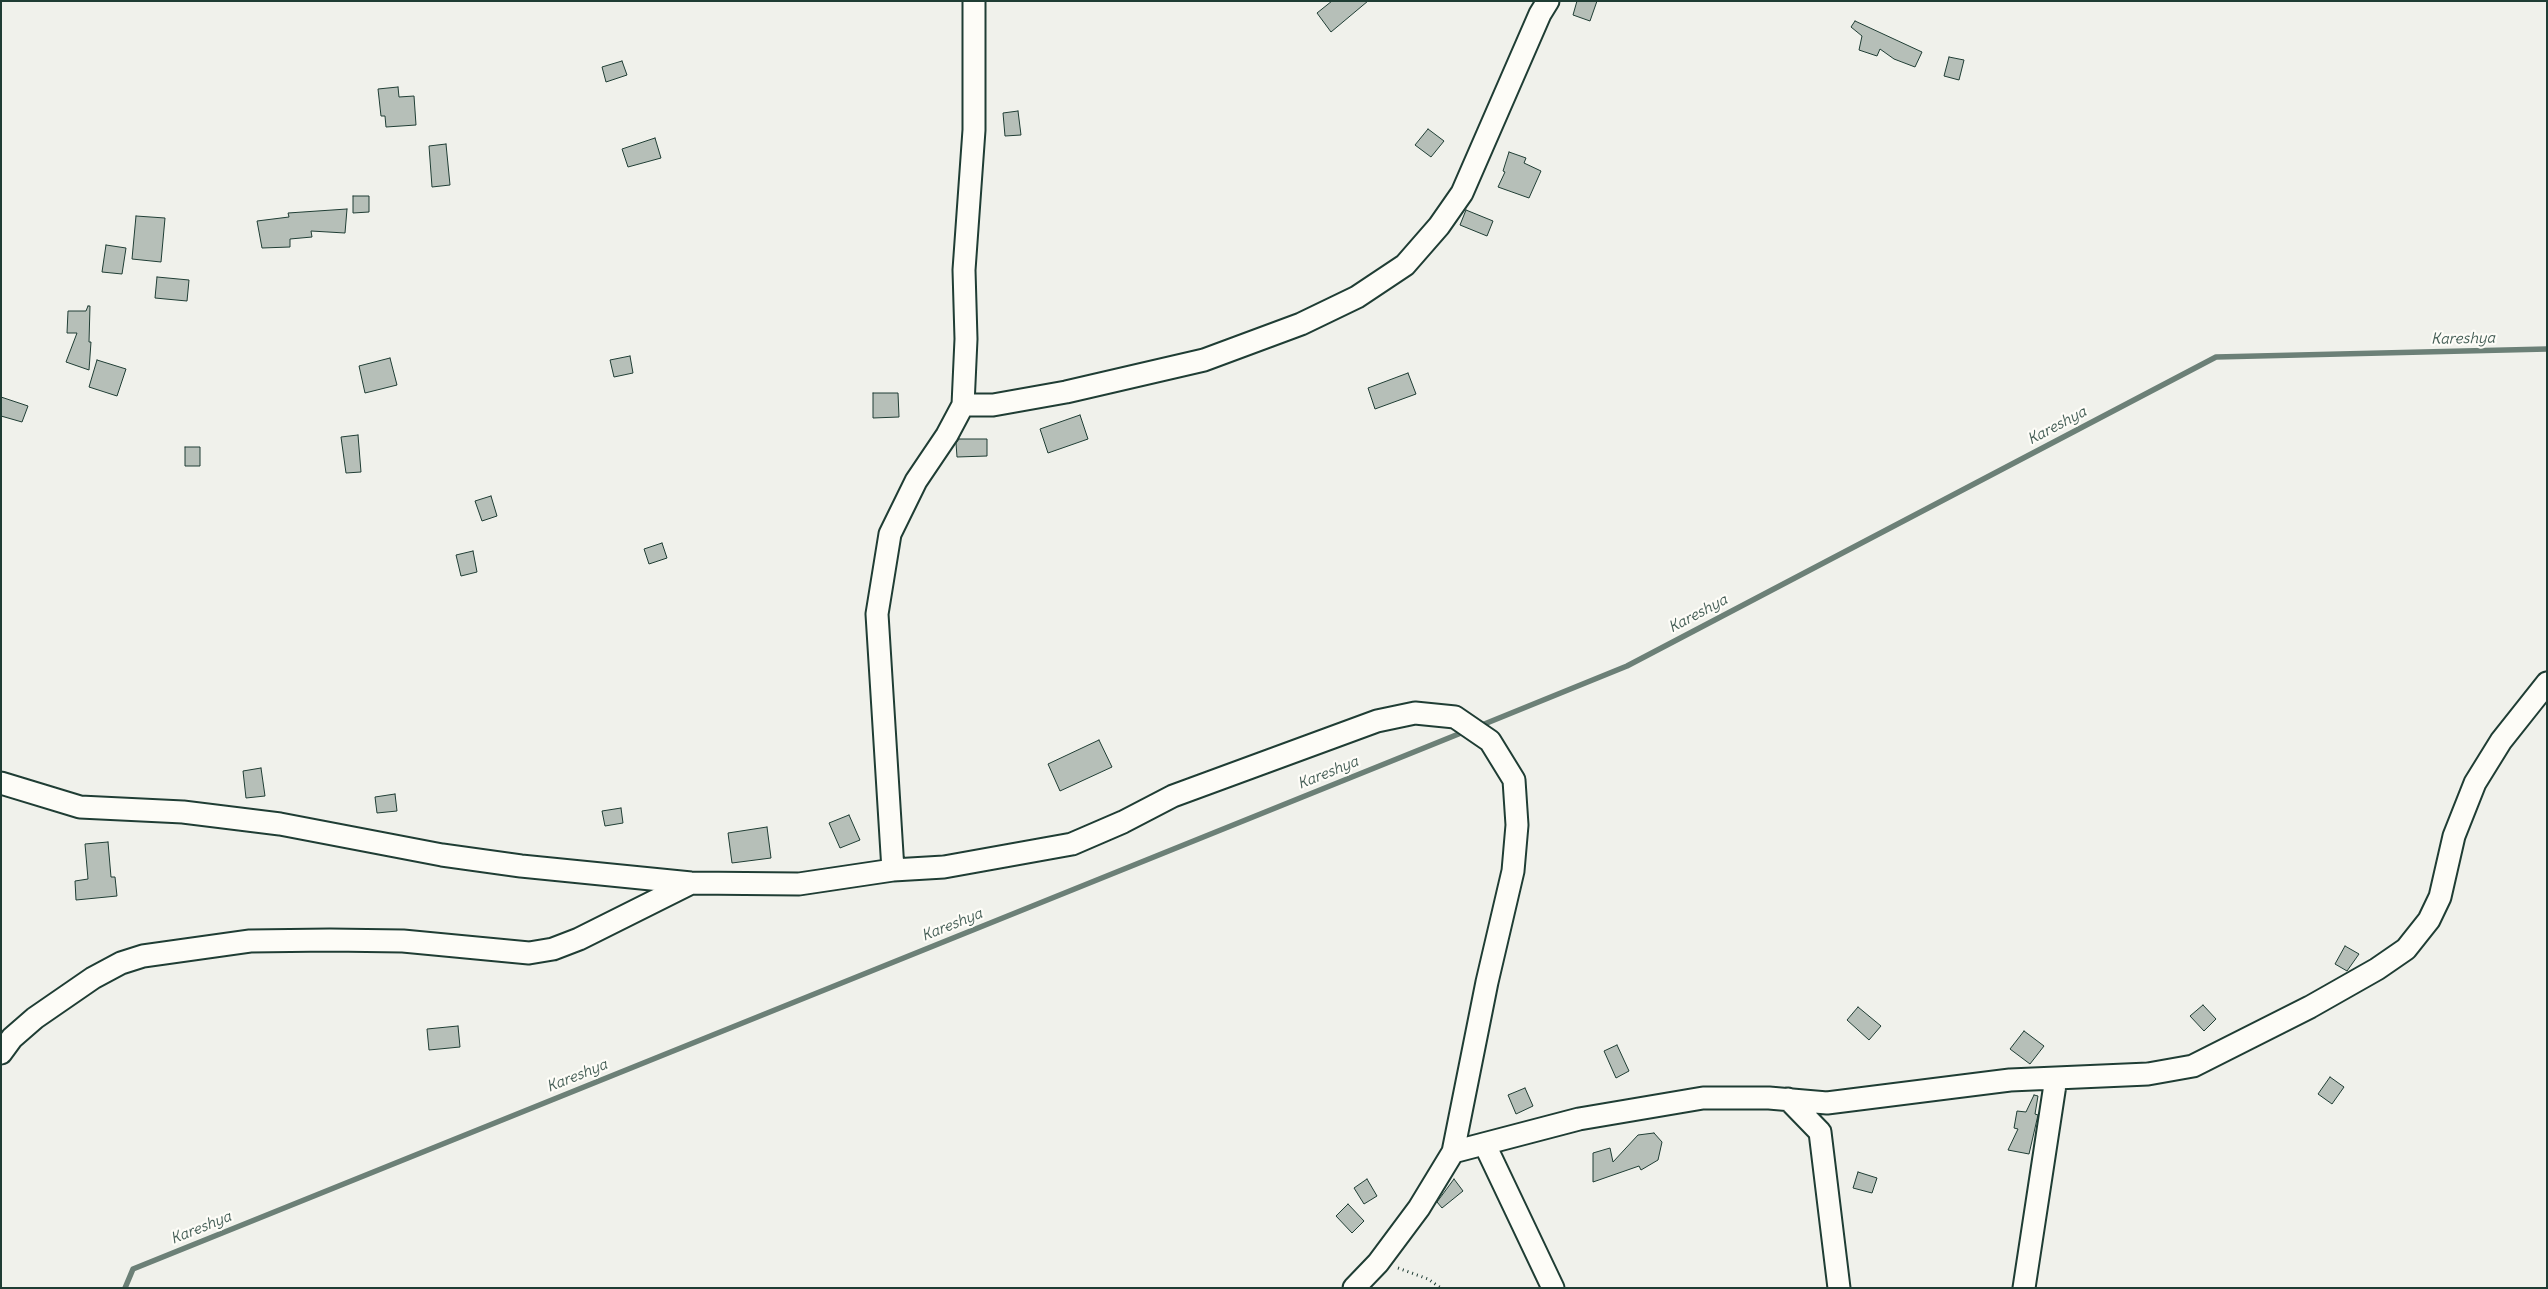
<!DOCTYPE html>
<html>
<head>
<meta charset="utf-8">
<style>
  body { margin:0 }
  #map { position:relative; width:2548px; height:1289px; overflow:hidden; background:#f0f1eb; font-family:Delius,sans-serif }
  canvas { display:block }
  .frame { position:absolute; inset:0; border:2px solid #1f3d34; pointer-events:none }
</style>
</head>
<body>
<div id="map">
<canvas width="2548" height="1289"></canvas>
<div class="frame"></div>
</div>
<script>
const ctx = document.querySelector('canvas').getContext('2d');
ctx.lineJoin = 'round';
const shape = rows => new Path2D(rows.map(r => 'M' + r).join(''));
function trace(path, color, width, dash) { ctx.strokeStyle = color; ctx.lineWidth = width; ctx.lineCap = dash ? 'butt' : 'round'; ctx.setLineDash(dash || []); ctx.stroke(path); }
function paint(path, color) { ctx.fillStyle = color; ctx.fill(path, 'evenodd'); }
function write(font, color, halo, rows, align = 'center') {
  ctx.font = font + ' Delius,sans-serif'; ctx.lineWidth = 4.5; ctx.setLineDash([]); ctx.textBaseline = 'middle'; ctx.strokeStyle = halo; ctx.fillStyle = color; for (const [text, x, y, turn = 0] of rows) {
    ctx.save(); ctx.translate(x, y); ctx.rotate((+turn || 0) * Math.PI / 180); ctx.textAlign = isNaN(turn) ? turn : align; if (halo) ctx.strokeText(text, 0, 0); ctx.fillText(text, 0, 0); ctx.restore();
  }
}
trace(shape([
  [1477,727,1627,666,2216,357,2547,349],
  [125,1288,133,1269,1466,731]
]), '#6c8077', 5.5);
const building = shape([
  [1332,1,1368,1,1331,32,1317,13,1332,1],
  [1577,1,1597,1,1590,21,1573,15,1577,1],
  [1855,21,1922,52,1915,67,1894,59,1880,49,1877,56,1859,50,1862,36,1851,27,1855,21],
  [1949,57,1964,60,1959,80,1944,76,1949,57],
  [622,61,627,75,606,82,602,67,622,61],
  [398,87,399,97,414,96,416,125,386,127,385,116,381,116,378,89,398,87],
  [1018,111,1021,135,1005,136,1003,113,1018,111],
  [1428,129,1444,141,1431,157,1415,145,1428,129],
  [655,138,661,158,628,167,622,149,655,138],
  [446,144,450,185,432,187,429,146,446,144],
  [1509,152,1526,158,1524,163,1541,171,1529,198,1498,187,1505,172,1503,171,1509,152],
  [353,196,369,196,369,212,353,213,353,196],
  [347,209,345,233,311,231,312,237,290,239,290,247,262,248,257,221,289,217,288,213,347,209],
  [1466,210,1493,221,1487,236,1460,225,1466,210],
  [136,216,165,218,161,262,132,259,136,216],
  [106,245,126,248,122,274,102,272,106,245],
  [157,277,189,280,187,301,155,298,157,277],
  [88,306,90,306,89,342,91,342,89,370,66,362,77,333,67,333,68,311,86,311,88,306],
  [630,356,633,373,614,377,610,360,630,356],
  [390,358,397,385,365,393,359,366,390,358],
  [97,360,126,369,117,396,89,387,97,360],
  [1408,373,1416,394,1375,409,1368,388,1408,373],
  [873,393,898,393,899,417,873,418,873,393],
  [1,397,28,406,22,422,1,416,1,397],
  [1080,415,1088,439,1048,453,1040,429,1080,415],
  [358,435,361,472,346,473,341,437,358,435],
  [959,439,987,439,987,456,957,457,956,443,959,439],
  [185,447,200,447,200,466,185,466,185,447],
  [491,496,497,516,482,521,475,501,491,496],
  [662,543,667,558,649,564,644,549,662,543],
  [473,551,477,572,461,576,456,555,473,551],
  [1099,740,1112,767,1060,791,1048,764,1099,740],
  [261,768,265,796,246,798,243,771,261,768],
  [395,794,397,811,377,813,375,797,395,794],
  [621,808,623,823,605,826,602,811,621,808],
  [849,815,860,840,840,848,829,823,849,815],
  [767,827,771,858,732,863,728,833,767,827],
  [108,842,111,877,115,877,117,896,76,900,75,881,88,879,85,844,108,842],
  [2345,946,2359,954,2347,971,2335,964,2345,946],
  [2203,1005,2216,1019,2204,1031,2190,1016,2203,1005],
  [1858,1007,1881,1026,1869,1040,1847,1020,1858,1007],
  [458,1026,460,1047,429,1050,427,1029,458,1026],
  [2024,1031,2044,1046,2030,1064,2010,1049,2024,1031],
  [1617,1045,1629,1071,1616,1078,1604,1051,1617,1045],
  [2330,1077,2344,1087,2332,1104,2318,1094,2330,1077],
  [1525,1088,1533,1106,1516,1114,1508,1095,1525,1088],
  [2034,1095,2038,1096,2035,1114,2038,1115,2029,1154,2008,1150,2018,1129,2014,1128,2017,1111,2026,1112,2034,1095],
  [1654,1133,1662,1142,1658,1160,1641,1170,1639,1166,1593,1182,1593,1153,1610,1148,1613,1162,1638,1135,1654,1133],
  [1858,1172,1877,1178,1872,1193,1853,1188,1858,1172],
  [1367,1179,1377,1196,1364,1204,1354,1188,1367,1179],
  [1454,1179,1463,1191,1442,1208,1437,1202,1454,1179],
  [1348,1204,1364,1221,1352,1233,1336,1216,1348,1204]
]);
paint(building, '#b6bfb8');
trace(building, '#1f3d34', 1);
const street = shape([
  [963,405,993,405,1066,392,1204,360,1301,324,1357,297,1405,265,1439,226,1462,193,1540,14,1548,1],
  [1,783,80,807,183,812,280,824,442,855,521,866,691,883,799,884,893,870,944,867,1072,844,1123,822,1173,796,1377,721,1415,713,1455,717,1490,741,1514,780,1517,825,1513,871,1487,982,1453,1152,1419,1208,1378,1263,1354,1288],
  [893,870,877,614,890,534,916,481,947,435,963,405,966,339,964,270,974,130,974,1],
  [1,1053,12,1038,35,1018,93,978,121,963,143,956,250,941,330,940,403,941,529,953,553,949,579,939,691,883],
  [1788,1099,1820,1132,1839,1288],
  [1485,1145,1553,1288],
  [1453,1152,1579,1119,1703,1098,1769,1098,1827,1103,2010,1080,2148,1074,2193,1066,2310,1007,2377,969,2406,949,2429,920,2440,897,2454,836,2475,783,2501,741,2547,683],
  [2024,1288,2056,1078]
]);
trace(street, '#1f3d34', 25);
trace(shape([
  [1398,1268,1428,1279,1441,1288]
]), '#1f3d34', 3, [1, 4]);
trace(street, '#fdfcf7', 21);
write('italic 15px', '#455e56', '#fdfcf7', [
  ["Kareshya",2463,339,-1],
  ["Kareshya",2057,426,-28],
  ["Kareshya",1698,614,-28],
  ["Kareshya",1328,773,-22],
  ["Kareshya",952,925,-22],
  ["Kareshya",577,1076,-22],
  ["Kareshya",201,1228,-22]
]);
</script>
</body>
</html>
